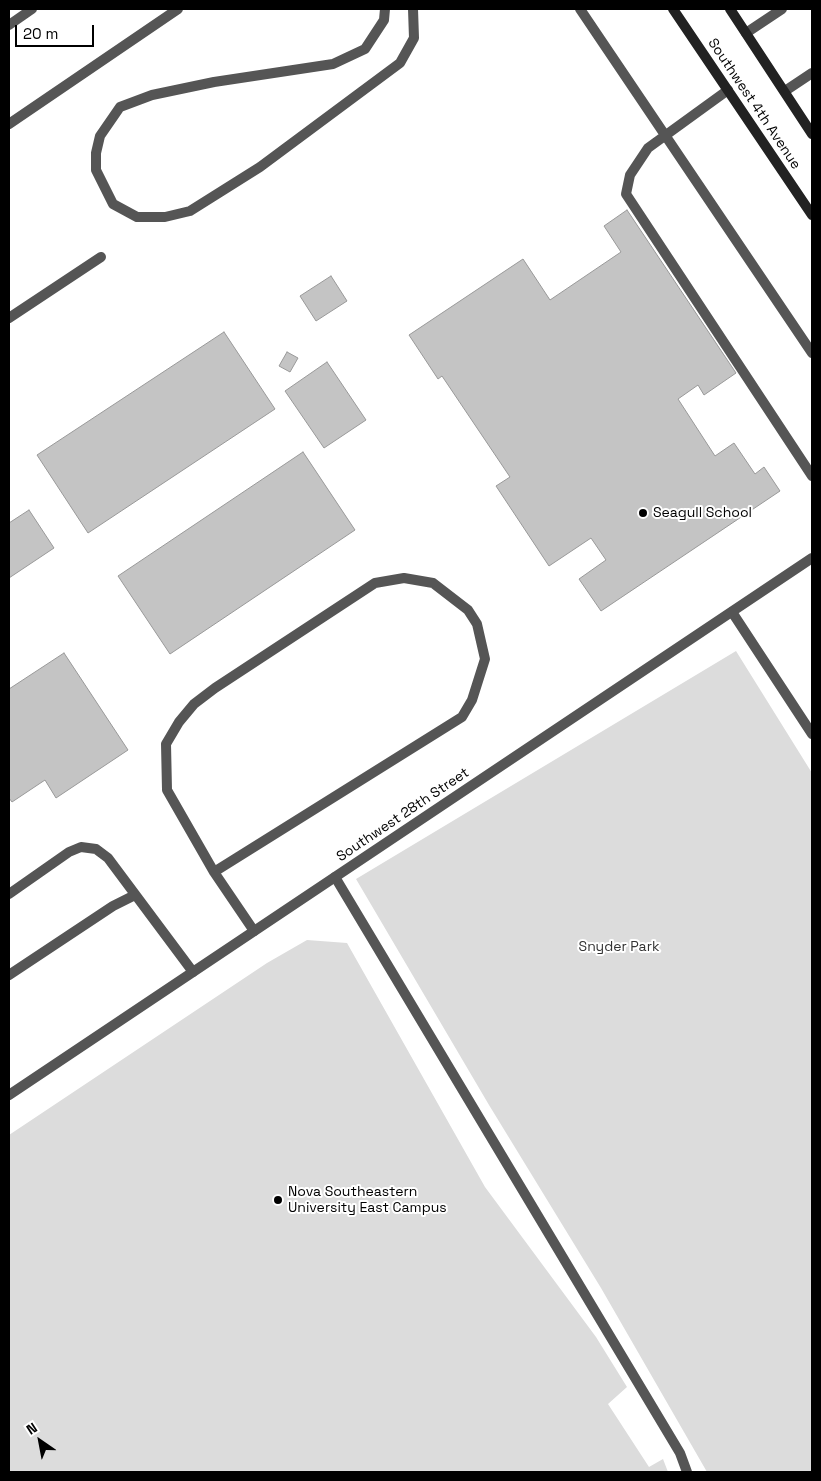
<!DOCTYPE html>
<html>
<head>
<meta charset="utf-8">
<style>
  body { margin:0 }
  #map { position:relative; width:821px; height:1481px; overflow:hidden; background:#fff; font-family:"Space Grotesk",sans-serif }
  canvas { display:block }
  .frame { position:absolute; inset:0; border:10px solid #000; pointer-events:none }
  .north { position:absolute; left:15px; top:1416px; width:50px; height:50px; -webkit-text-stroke:4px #fff; paint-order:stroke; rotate:327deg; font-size:14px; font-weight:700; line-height:20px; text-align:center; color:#000 }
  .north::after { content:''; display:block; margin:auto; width:18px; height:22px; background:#000; clip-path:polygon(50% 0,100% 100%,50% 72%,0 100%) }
  .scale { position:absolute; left:15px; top:25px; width:79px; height:22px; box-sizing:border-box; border:2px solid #000; border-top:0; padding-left:6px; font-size:15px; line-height:18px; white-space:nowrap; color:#000; -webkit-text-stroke:4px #fff; paint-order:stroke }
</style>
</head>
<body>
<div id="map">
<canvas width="821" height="1481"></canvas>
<div class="frame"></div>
<div class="north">N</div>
<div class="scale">20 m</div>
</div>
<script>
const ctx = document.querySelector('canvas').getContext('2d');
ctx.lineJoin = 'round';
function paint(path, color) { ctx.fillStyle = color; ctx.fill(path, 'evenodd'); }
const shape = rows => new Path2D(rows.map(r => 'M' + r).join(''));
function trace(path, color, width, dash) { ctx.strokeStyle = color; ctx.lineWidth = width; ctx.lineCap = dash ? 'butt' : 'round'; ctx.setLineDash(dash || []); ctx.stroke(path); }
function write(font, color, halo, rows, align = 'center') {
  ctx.font = font + ' "Space Grotesk",sans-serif'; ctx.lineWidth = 4; ctx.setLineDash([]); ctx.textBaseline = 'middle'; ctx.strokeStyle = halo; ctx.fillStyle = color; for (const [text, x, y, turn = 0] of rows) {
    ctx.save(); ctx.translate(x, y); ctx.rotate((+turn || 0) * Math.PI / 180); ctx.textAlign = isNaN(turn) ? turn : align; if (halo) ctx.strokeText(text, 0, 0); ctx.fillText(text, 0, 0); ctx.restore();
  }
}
paint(shape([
  [736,651,812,773,812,1472,707,1472,601,1288,489,1105,356,879],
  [307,940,347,943,485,1187,596,1337,627,1387,608,1404,649,1467,663,1459,668,1472,9,1472,9,1135,267,963]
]), '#dcdcdc');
const building = shape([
  [627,210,736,373,704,395,698,385,678,399,715,456,734,443,755,474,764,467,780,491,601,611,579,579,606,560,591,538,549,566,496,486,510,477,442,376,438,379,409,335,523,259,550,300,621,252,604,226,627,210],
  [331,276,347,301,316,321,300,296,331,276],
  [224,332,275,409,88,533,37,455,224,332],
  [287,352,298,358,290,372,279,366,287,352],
  [327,362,366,420,324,448,285,391,327,362],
  [303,452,355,530,170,654,118,576,303,452],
  [29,510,54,548,9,578,9,523,29,510],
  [64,653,128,750,56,798,45,780,12,802,9,798,9,689,64,653]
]);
paint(building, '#c4c4c4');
trace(building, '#999', 1);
trace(shape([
  [385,9,384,20,365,49,333,64,214,82,152,95,120,107,100,136,96,153,96,170,113,204,137,217,165,217,190,211,260,167,400,63,414,38,413,9],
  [580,9,812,353],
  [9,25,32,9],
  [746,33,782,9],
  [728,90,648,148,630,175,626,194,812,476],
  [9,318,101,257],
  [732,612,812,734],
  [214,872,462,717,472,700,485,659,477,624,468,610,433,583,404,578,375,583,215,688,194,704,179,722,166,744,167,790,214,872,254,931],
  [335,877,680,1453,687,1472],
  [9,894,69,852,81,847,96,849,108,858,193,972],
  [9,975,113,906,135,895]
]), '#555', 10);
trace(shape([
  [785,91,812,73],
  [9,124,178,9],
  [9,1095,812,558]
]), '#555', 10);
trace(shape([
  [673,9,812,215],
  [730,9,812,134]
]), '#222', 10);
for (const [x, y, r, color] of [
  [643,513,5,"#000"],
  [278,1200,5,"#000"]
]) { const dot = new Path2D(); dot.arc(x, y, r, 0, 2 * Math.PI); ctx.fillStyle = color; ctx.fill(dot); trace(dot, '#fff', 2); }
write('14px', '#000', '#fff', [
  ["Southwest 4th Avenue",754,104,56],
  ["Southwest 28th Street",403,815,-34]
]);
write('14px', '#000', '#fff', [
  ["Seagull School",653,513],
  ["Nova Southeastern",288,1192],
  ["University East Campus",288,1208]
], 'left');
write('14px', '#333', '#fff', [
  ["Snyder Park",619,947]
]);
</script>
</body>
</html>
